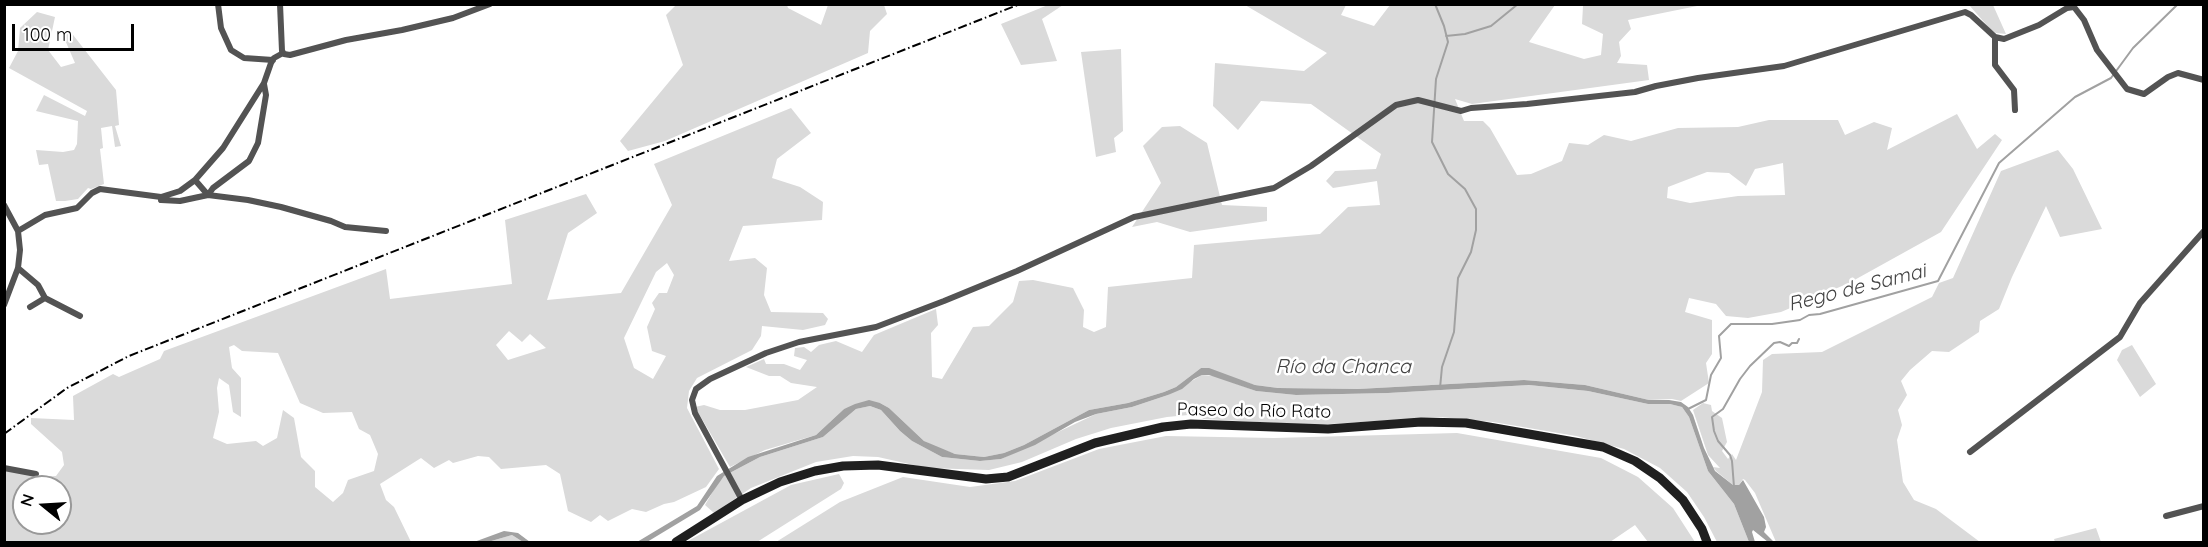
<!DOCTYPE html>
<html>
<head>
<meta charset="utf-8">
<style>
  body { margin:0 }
  #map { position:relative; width:2208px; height:547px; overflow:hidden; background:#fff; font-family:Quicksand,sans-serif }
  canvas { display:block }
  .frame { position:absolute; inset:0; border:6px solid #000; pointer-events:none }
  .north { position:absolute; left:12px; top:475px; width:60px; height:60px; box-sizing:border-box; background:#fff; border:2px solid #999; border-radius:50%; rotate:288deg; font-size:16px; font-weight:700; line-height:24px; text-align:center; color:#000 }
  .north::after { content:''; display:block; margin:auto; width:21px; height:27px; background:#000; clip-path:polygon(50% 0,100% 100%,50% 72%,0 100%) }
  .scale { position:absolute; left:12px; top:24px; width:122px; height:27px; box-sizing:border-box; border:3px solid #000; border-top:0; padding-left:8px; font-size:18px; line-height:21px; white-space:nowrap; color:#000; -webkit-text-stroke:4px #fff; paint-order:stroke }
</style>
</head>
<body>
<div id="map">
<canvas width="2208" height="547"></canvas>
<div class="frame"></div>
<div class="north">N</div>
<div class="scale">100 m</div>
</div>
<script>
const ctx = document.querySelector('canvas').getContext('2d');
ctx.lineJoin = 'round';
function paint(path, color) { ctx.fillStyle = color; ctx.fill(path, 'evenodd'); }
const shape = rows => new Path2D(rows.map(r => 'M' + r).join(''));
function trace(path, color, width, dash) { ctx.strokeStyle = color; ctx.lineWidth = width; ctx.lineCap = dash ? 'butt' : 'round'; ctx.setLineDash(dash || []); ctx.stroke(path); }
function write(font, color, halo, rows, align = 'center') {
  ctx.font = font + ' Quicksand,sans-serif'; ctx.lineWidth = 5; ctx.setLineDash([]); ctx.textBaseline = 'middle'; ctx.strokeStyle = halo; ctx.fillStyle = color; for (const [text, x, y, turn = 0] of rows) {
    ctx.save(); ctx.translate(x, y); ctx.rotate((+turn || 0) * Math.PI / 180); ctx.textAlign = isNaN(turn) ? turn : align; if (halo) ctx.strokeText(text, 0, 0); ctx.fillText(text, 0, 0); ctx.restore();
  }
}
paint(shape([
  [1587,4,1702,5,1628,20,1631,29,1619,42,1621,56,1617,63,1647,65,1649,80,1472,104,1455,99,1464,121,1483,121,1490,128,1517,175,1531,174,1562,161,1569,143,1588,145,1604,135,1631,141,1678,128,1738,127,1769,120,1838,120,1845,135,1874,122,1892,128,1887,150,1957,114,1977,149,1995,134,2002,140,1941,232,1849,283,1781,312,1748,318,1726,316,1716,304,1689,298,1685,312,1712,320,1712,354,1706,363,1709,383,1681,401,1672,399,1649,400,1585,385,1524,380,1358,389,1278,388,1255,385,1201,368,1176,387,1164,392,1128,403,1089,410,1024,445,1004,453,984,457,955,454,938,448,924,441,889,408,880,403,844,409,816,435,765,450,730,467,695,407,704,405,720,410,745,410,798,400,817,387,791,383,780,376,769,376,746,367,764,359,766,364,784,364,800,370,807,360,794,356,795,348,804,347,811,352,819,345,836,341,862,352,874,335,936,309,938,325,931,333,932,377,942,379,973,327,989,326,1013,302,1019,281,1033,280,1073,288,1084,310,1083,327,1094,332,1106,327,1108,287,1192,278,1194,245,1320,234,1348,207,1380,205,1377,181,1333,188,1326,181,1335,171,1376,169,1381,154,1311,104,1261,101,1238,130,1213,106,1215,63,1304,71,1327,53,1245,5,1346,5,1341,15,1374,26,1390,5,1555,5,1529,42,1584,59,1601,55,1603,34,1582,24,1583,6],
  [1783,163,1785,195,1738,196,1690,203,1667,198,1668,187,1707,172,1729,173,1746,186,1755,169],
  [676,5,787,5,788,8,821,25,828,5,884,5,887,14,870,31,868,53,665,141,628,151,620,141,683,65,666,15],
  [1048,5,1063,5,1042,19,1057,61,1021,65,1001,24],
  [1969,5,1993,5,2006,34,1996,33,1991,30],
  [37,12,55,17,48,50,61,67,75,63,62,33,70,31,116,90,119,125,115,126,121,146,115,147,112,126,101,128,103,148,100,149,104,184,91,189,88,188,78,199,65,201,56,201,48,164,39,165,36,150,63,152,74,150,77,144,78,121,36,111,44,95,85,116,87,111,9,68,18,51,20,28],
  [1121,49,1123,131,1114,138,1116,152,1096,157,1081,52],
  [791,108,811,133,777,159,772,178,800,187,823,202,822,220,743,226,729,261,755,258,767,268,764,295,771,312,823,313,828,319,825,325,803,330,762,326,761,336,752,350,697,378,689,391,687,408,719,469,706,487,674,502,664,504,646,512,632,509,608,521,600,515,591,522,568,511,560,474,546,465,501,469,489,457,478,456,453,463,449,460,434,468,421,458,380,484,386,500,394,507,411,542,5,542,5,470,37,477,56,476,64,465,62,452,31,424,31,418,74,420,73,396,113,374,119,377,160,359,164,351,386,269,390,299,512,284,505,220,586,194,597,213,568,233,547,300,621,293,672,205,654,164],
  [667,263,674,275,667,293,659,293,652,303,655,309,647,327,652,351,666,356,653,379,634,368,624,338,656,272],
  [509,331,522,342,530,334,546,348,508,360,496,345],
  [234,345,242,351,278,353,300,403,323,413,352,412,359,429,370,435,378,454,374,471,348,480,343,493,333,502,315,487,315,471,301,457,294,418,283,410,277,438,263,446,256,441,227,444,213,438,219,412,217,388,219,378,229,385,233,412,241,417,241,378,232,368,229,347],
  [24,487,60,487,60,523,24,523],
  [1180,126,1207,143,1222,205,1267,207,1267,221,1190,232,1157,222,1132,227,1161,183,1143,146,1162,127],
  [2058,150,2073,169,2102,229,2060,237,2046,206,2012,277,1999,309,1980,321,1979,332,1949,352,1932,351,1910,370,1901,381,1907,395,1898,410,1902,425,1897,440,1903,482,1914,500,1936,509,1980,542,1776,542,1755,493,1745,480,1743,479,1739,485,1733,485,1716,471,1713,467,1720,468,1708,455,1693,410,1703,403,1711,405,1712,411,1722,418,1727,442,1722,451,1728,459,1732,454,1736,460,1762,392,1763,360,1772,354,1822,352,1932,297,1939,283,1953,278,2001,171],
  [2132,345,2156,384,2140,397,2117,360,2122,350],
  [1202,375,1215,376,1256,391,1296,395,1388,393,1529,385,1588,391,1648,404,1670,404,1682,407,1689,417,1708,471,1734,504,1749,542,1717,542,1704,517,1687,492,1660,468,1624,449,1576,436,1493,422,1440,417,1314,425,1203,419,1199,414,1167,417,1111,428,1076,439,1022,462,989,470,927,468,878,457,853,456,816,462,751,488,714,513,705,505,716,486,724,476,760,457,823,437,856,409,870,406,881,410,900,431,912,441,942,457,980,461,1001,459,1096,414,1132,407,1168,395],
  [1457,433,1601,458,1638,477,1673,508,1695,542,1648,542,1635,525,1610,542,776,542,840,502,903,477,970,487,1015,481,1099,449,1166,436,1274,438],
  [839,474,844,483,841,489,757,542,686,542,791,485],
  [2096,528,2101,542,2055,542,2054,539],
  [512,535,523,542,488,542]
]), '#dadada');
paint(shape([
  [1201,368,1209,368,1255,385,1278,388,1358,389,1524,380,1585,385,1649,400,1669,400,1681,402,1688,407,1693,415,1704,448,1715,471,1733,485,1739,485,1743,480,1764,517,1766,527,1764,532,1774,542,1768,542,1753,530,1752,532,1755,542,1749,542,1734,504,1708,471,1689,417,1682,407,1670,404,1648,404,1588,391,1529,385,1388,393,1296,395,1256,391,1209,375,1202,375,1194,379,1182,389,1168,395,1132,407,1096,414,1075,422,1035,445,1001,459,980,461,942,457,912,441,900,431,881,410,870,406,856,409,823,437,760,457,724,476,700,510,647,542,637,542,697,506,717,476,748,457,816,435,844,409,855,404,869,400,880,403,889,408,924,441,955,454,984,457,1004,453,1024,445,1089,410,1128,403,1164,392,1176,387],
  [504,531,518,533,530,542,523,542,512,535,488,542,474,542]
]), '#a1a1a1');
trace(shape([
  [1435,4,1444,26,1448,42,1436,79,1432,142,1448,174,1465,189,1476,209,1476,230,1471,252,1458,278,1454,332,1442,367,1440,388],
  [1446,36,1465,34,1491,26,1518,4],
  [1688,409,1706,400,1711,375,1721,358,1719,336,1731,324,1772,324,1800,320,1809,315,1820,314,1938,281,1999,163,2075,97,2111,78,2133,48,2178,4],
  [1734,487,1732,461,1730,455,1718,441,1714,431,1712,417,1723,409,1740,379,1750,366,1774,343,1780,342,1789,346,1792,343,1797,343,1799,339]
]), '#a1a1a1', 2);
trace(shape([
  [218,4,221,28,231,50,244,58,273,60],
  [280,4,282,51,284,54,290,55,346,40,402,30,453,18,490,4],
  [1995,37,1995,65,2014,90,2015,110],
  [195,180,208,195,213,188,249,161,258,143,266,95,264,84],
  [161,200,180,201,208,195,248,200,281,207,331,221,345,227,386,231],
  [4,205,18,231,20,250,18,268,4,305],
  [18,231,45,215,77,208,92,193,100,189,161,197,180,191,195,180,223,148,264,83,271,63,274,58,283,53],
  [18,268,38,285,45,298,80,316],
  [30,307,45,298],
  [1970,452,2120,337,2140,303,2204,231],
  [4,468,36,474],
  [742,500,695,413,692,400,696,389,710,379,766,353,799,342,876,327,944,301,1017,271,1134,217,1274,188,1311,166,1396,105,1418,100,1461,111,1471,108,1527,104,1635,92,1656,86,1698,78,1784,66,1965,12,1971,15,1995,37,2004,39,2039,25,2067,8,2074,7,2084,20,2097,50,2127,89,2144,94,2168,77,2178,73,2204,80],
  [2166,516,2204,506]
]), '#535353', 6);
trace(shape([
  [676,542,742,500,780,482,815,471,843,466,878,465,986,479,1008,477,1095,443,1163,427,1191,424,1328,429,1421,422,1466,423,1603,447,1635,461,1660,478,1683,500,1702,529,1707,542]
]), '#202020', 9);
trace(shape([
  [4,434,67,388,129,356,1020,4]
]), '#000', 2, [9, 3, 1.5, 3]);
write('18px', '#000', '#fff', [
  ["Paseo do Río Rato",1254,411,1]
]);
write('italic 20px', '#424242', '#fff', [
  ["Rego de Samai",1857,288,-14],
  ["Río da Chanca",1343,367]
]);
</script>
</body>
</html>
